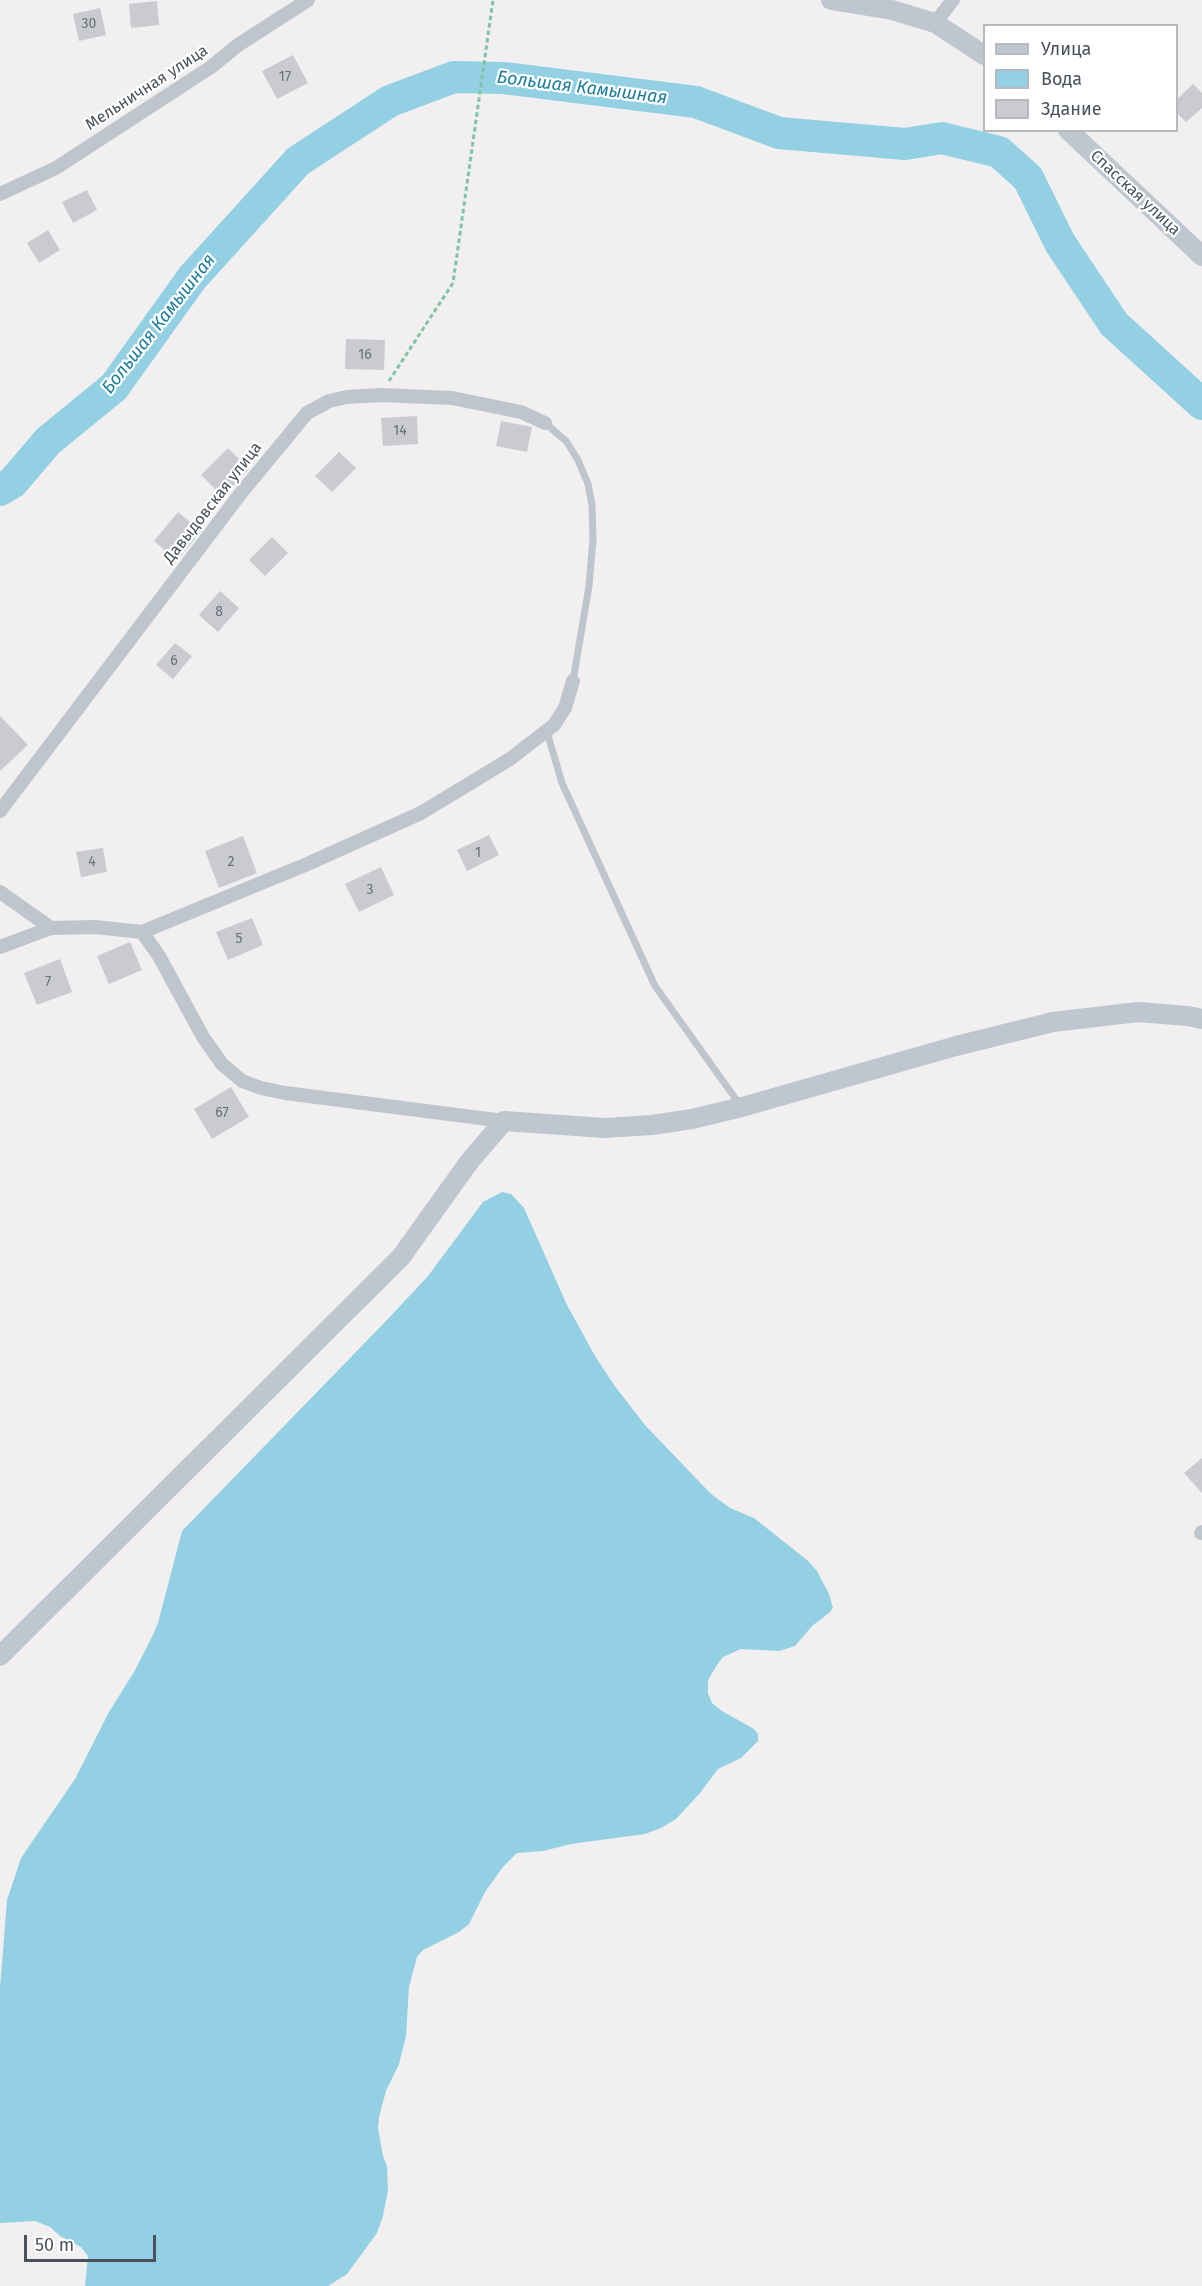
<!DOCTYPE html>
<html>
<head>
<meta charset="utf-8">
<style>
  body { margin:0 }
  #map { position:relative; width:1202px; height:2286px; overflow:hidden; background:#f1efef; font-family:"Fira Sans",sans-serif }
  canvas { display:block }
  .legend { position:absolute; left:983px; top:24px; width:195px; height:108px; box-sizing:border-box; background:#fff; border:2px solid #b6b9bd; margin:0; padding:8px 10px; list-style:none; font-size:18px; color:#49515a }
  .legend li { display:flex; align-items:center; gap:12px; height:30px }
  .legend b { width:30px; border:2px solid #b6b9bd }
  .scale { position:absolute; left:24px; top:2235px; width:132px; height:27px; box-sizing:border-box; border:3px solid #49515a; border-top:0; padding-left:8px; font-size:18px; line-height:21px; white-space:nowrap; color:#49515a; -webkit-text-stroke:4px #fff; paint-order:stroke }
</style>
</head>
<body>
<div id="map">
<canvas width="1202" height="2286"></canvas>
<ul class="legend">
<li><b style="height:8px;background:#bec6d0"></b>Улица</li>
<li><b style="height:16px;background:#93d0e3"></b>Вода</li>
<li><b style="height:16px;background:#c9cbd1"></b>Здание</li>
</ul>
<div class="scale">50 m</div>
</div>
<script>
const ctx = document.querySelector('canvas').getContext('2d');
ctx.lineJoin = 'round';
function paint(path, color) { ctx.fillStyle = color; ctx.fill(path, 'evenodd'); }
const shape = rows => new Path2D(rows.map(r => 'M' + r).join(''));
function trace(path, color, width, dash) { ctx.strokeStyle = color; ctx.lineWidth = width; ctx.lineCap = dash ? 'butt' : 'round'; ctx.setLineDash(dash || []); ctx.stroke(path); }
function write(font, color, halo, rows, align = 'center') {
  ctx.font = font + ' "Fira Sans",sans-serif'; ctx.lineWidth = 4.5; ctx.setLineDash([]); ctx.textBaseline = 'middle'; ctx.strokeStyle = halo; ctx.fillStyle = color; for (const [text, x, y, turn = 0] of rows) {
    ctx.save(); ctx.translate(x, y); ctx.rotate((+turn || 0) * Math.PI / 180); ctx.textAlign = isNaN(turn) ? turn : align; if (halo) ctx.strokeText(text, 0, 0); ctx.fillText(text, 0, 0); ctx.restore();
  }
}
paint(shape([
  [502,1192,511,1194,524,1208,567,1305,595,1356,614,1385,645,1425,711,1494,730,1508,754,1518,807,1560,817,1571,829,1594,833,1608,829,1613,812,1626,795,1646,779,1651,741,1649,723,1657,717,1665,708,1680,708,1693,712,1703,722,1711,754,1729,758,1734,758,1741,741,1758,718,1769,700,1793,676,1819,661,1828,645,1834,571,1844,543,1851,517,1853,503,1867,485,1892,469,1924,459,1932,423,1950,417,1957,409,1987,406,2036,399,2064,386,2091,379,2117,378,2128,383,2156,387,2166,388,2190,383,2216,377,2233,347,2274,328,2286,85,2286,88,2256,81,2247,60,2236,50,2227,35,2221,0,2223,0,1988,7,1900,21,1858,75,1779,109,1712,134,1672,151,1639,158,1623,182,1531,387,1320,428,1276,483,1202]
]), '#93d0e3');
trace(shape([
  [0,490,12,483,48,441,114,387,192,278,298,161,390,101,454,77,504,78,696,102,779,133,905,144,942,138,999,152,1028,178,1060,243,1114,324,1202,404]
]), '#93d0e3', 32);
paint(shape([
  [157,1,159,25,131,28,129,4],
  [100,8,106,35,79,41,73,14],
  [293,55,308,83,277,99,262,71],
  [1193,84,1202,93,1202,108,1186,122,1176,112,1176,100],
  [87,190,97,210,73,223,62,202],
  [48,230,60,250,39,263,27,243],
  [346,339,385,340,384,370,345,369],
  [417,416,418,444,383,446,381,418],
  [501,421,532,427,527,452,496,446],
  [228,448,249,469,223,497,201,475],
  [339,452,356,468,332,492,315,476],
  [178,512,201,531,177,561,154,541],
  [272,537,288,553,265,576,249,560],
  [220,591,239,608,218,632,199,615],
  [175,643,192,656,173,679,156,665],
  [0,716,28,745,0,771],
  [489,835,499,855,467,871,457,850],
  [243,836,257,873,219,888,205,851],
  [103,848,107,872,81,877,76,852],
  [381,867,394,895,359,912,345,884],
  [252,918,263,945,228,960,216,932],
  [130,942,142,970,109,984,97,956],
  [60,959,72,992,37,1005,24,973],
  [231,1087,249,1117,212,1139,194,1109],
  [1202,1458,1202,1493,1184,1473]
]), '#c9cbd1');
trace(shape([
  [389,381,453,283,493,0]
]), '#7dc5a3', 3, [4.5, 3]);
trace(shape([
  [545,423,566,441,578,460,588,484,592,505,593,539,589,586,573,681],
  [547,732,562,783,655,986,740,1105]
]), '#bec5cc', 7);
trace(shape([
  [935,23,953,0],
  [0,194,56,168,211,67,238,45,308,0],
  [0,811,241,493,307,413,329,401,347,397,380,395,452,398,521,412,545,423],
  [0,892,51,928,0,947],
  [51,928,95,927,142,932,305,865,421,813,510,759,554,725,565,708,573,681],
  [142,932,159,956,203,1037,222,1064,242,1081,261,1088,285,1093,504,1121],
  [1201,1533,1202,1532]
]), '#bec5cc', 14);
trace(shape([
  [831,0,892,10,935,23,984,55],
  [1068,130,1202,256],
  [0,1656,401,1257,469,1162,504,1121,605,1128,652,1125,692,1119,742,1107,956,1046,1053,1022,1138,1012,1188,1016,1202,1019]
]), '#bec6d0', 20);
write('14px', '#697078', null, [
  ["30",89,24],
  ["17",285,77],
  ["16",365,355],
  ["14",400,431],
  ["8",219,612],
  ["6",174,661],
  ["1",478,853],
  ["4",92,862],
  ["2",231,862],
  ["3",370,890],
  ["5",239,939],
  ["7",48,982],
  ["67",222,1113]
]);
write('16px', '#49515a', '#fff', [
  ["Мельничная улица",147,88,-33],
  ["Спасская улица",1135,193,43],
  ["Давыдовская улица",213,503,-52]
]);
write('italic 18px', '#1b7d9b', '#fff', [
  ["Большая Камышная",582,88,7],
  ["Большая Камышная",159,324,-52]
]);
</script>
</body>
</html>
